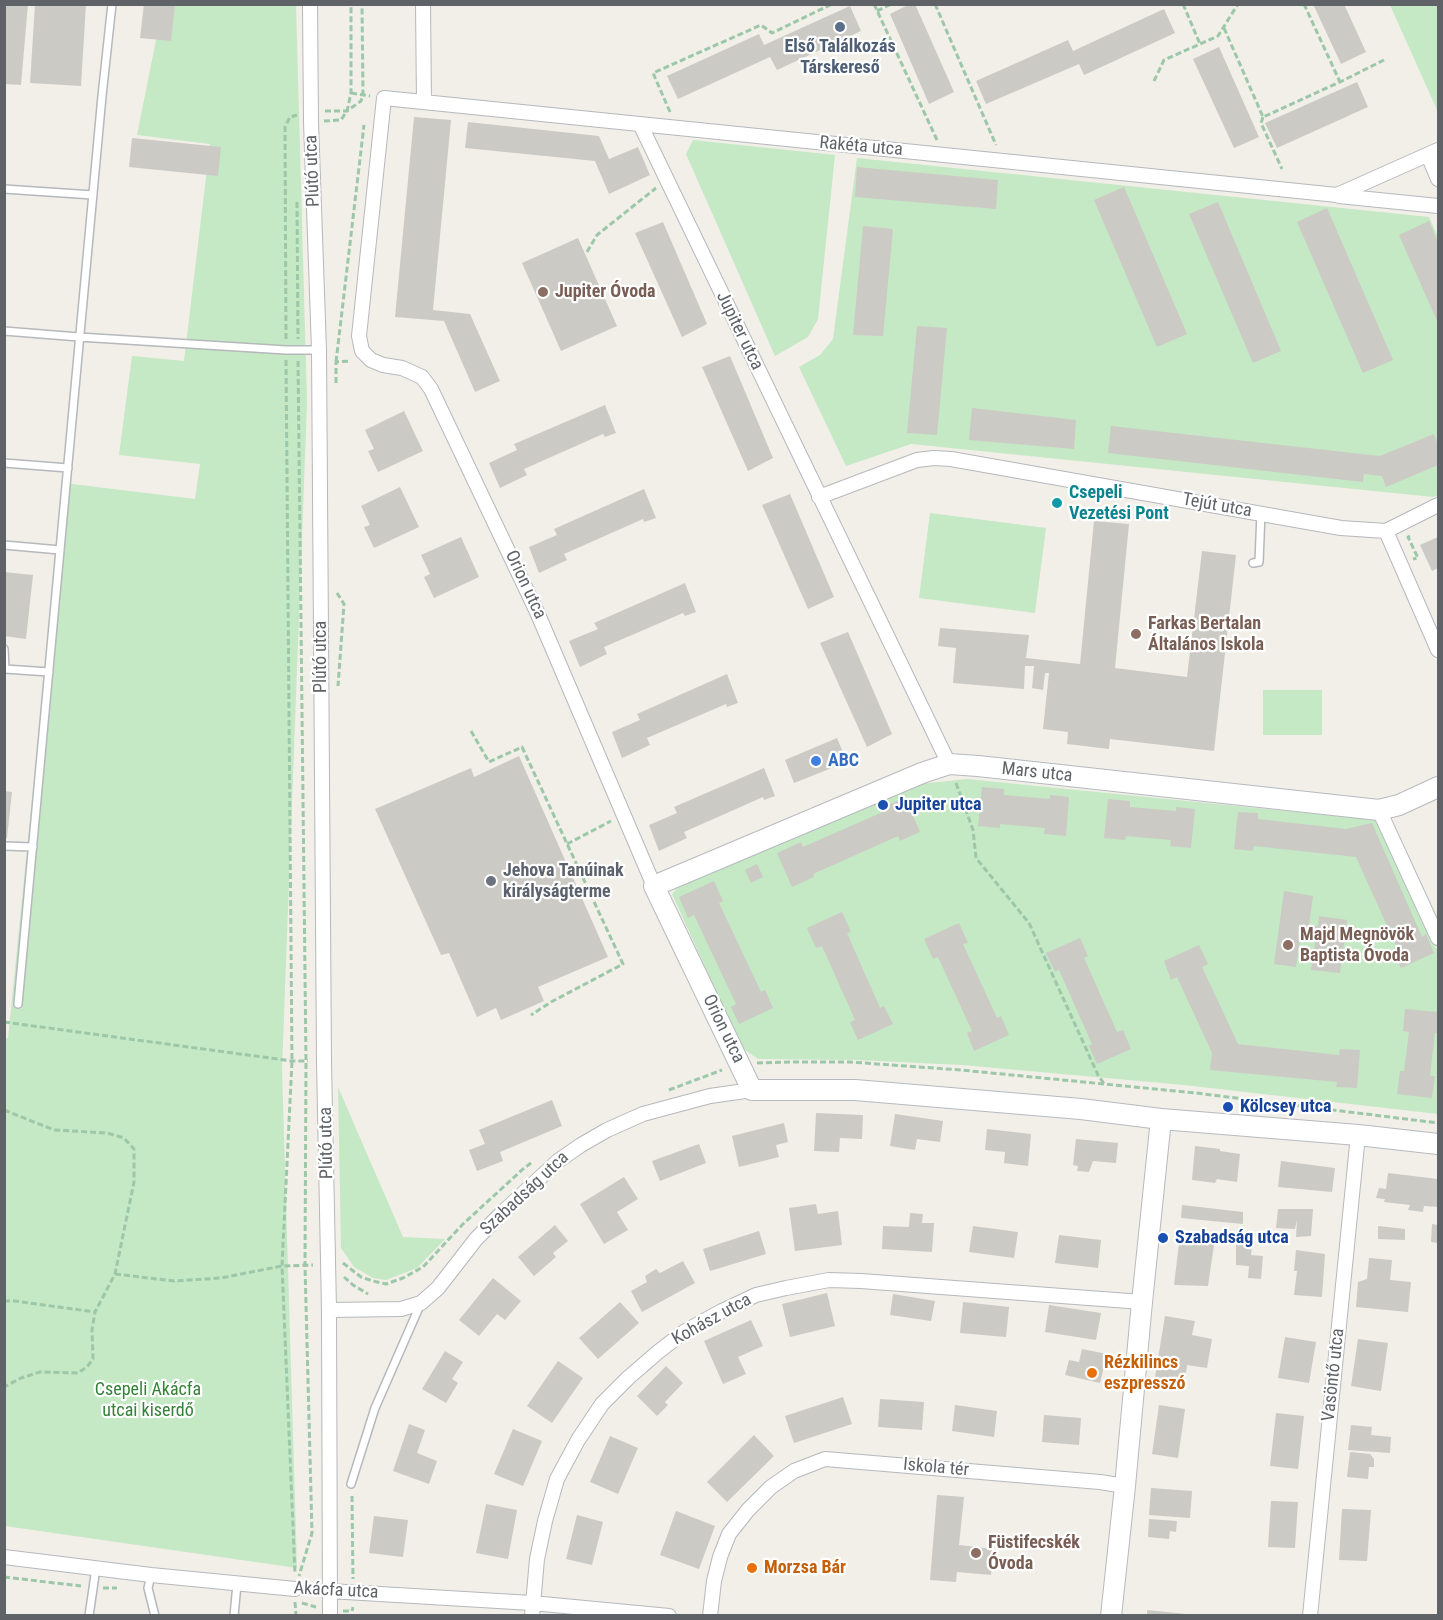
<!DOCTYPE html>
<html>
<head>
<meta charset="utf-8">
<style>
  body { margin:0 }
  #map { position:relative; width:1443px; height:1620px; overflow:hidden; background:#f1efe8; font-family:"Roboto Condensed",sans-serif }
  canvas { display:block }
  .frame { position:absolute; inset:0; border:6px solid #5f6368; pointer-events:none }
</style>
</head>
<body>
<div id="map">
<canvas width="1443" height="1620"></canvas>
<div class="frame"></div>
</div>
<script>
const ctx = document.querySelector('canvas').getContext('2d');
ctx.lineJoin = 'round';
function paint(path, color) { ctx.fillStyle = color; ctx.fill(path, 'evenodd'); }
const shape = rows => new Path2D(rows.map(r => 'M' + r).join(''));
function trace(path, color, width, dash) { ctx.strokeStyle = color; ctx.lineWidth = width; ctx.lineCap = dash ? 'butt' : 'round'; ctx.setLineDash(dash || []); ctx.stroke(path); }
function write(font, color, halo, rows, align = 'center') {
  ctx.font = font + ' "Roboto Condensed",sans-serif'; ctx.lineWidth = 4.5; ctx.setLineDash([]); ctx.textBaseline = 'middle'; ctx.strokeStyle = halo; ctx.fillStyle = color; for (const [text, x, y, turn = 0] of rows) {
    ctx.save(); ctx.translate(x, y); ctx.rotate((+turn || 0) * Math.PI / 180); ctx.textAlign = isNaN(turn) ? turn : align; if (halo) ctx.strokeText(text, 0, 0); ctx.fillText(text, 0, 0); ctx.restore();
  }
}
paint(shape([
  [163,5,296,5,307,403,282,1069,297,1568,5,1526,5,1038,8,1038,64,483,195,499,200,464,119,455,132,356,184,361,210,144,137,135],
  [1390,5,1438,5,1438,112],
  [693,140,835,155,818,319,808,337,775,356,686,154],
  [857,158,1429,217,1438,237,1438,495,1433,497,911,444,846,466,799,367,820,355,833,339],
  [930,513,1046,528,1035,613,919,598],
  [1263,690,1322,690,1322,735,1263,735],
  [967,779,1377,820,1438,952,1438,1114,1184,1085,962,1065,857,1060,758,1059,742,1048,672,894,679,886,920,784],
  [338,1087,403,1237,445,1239,417,1268,386,1280,373,1278,354,1267,341,1248]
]), '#c5e8c5');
paint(shape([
  [4,4,28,4,21,85,4,84],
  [35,4,86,4,81,86,30,83],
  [144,4,175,4,171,41,140,38],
  [910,4,915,4,954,92,929,104,890,14],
  [1313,4,1344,4,1366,52,1341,64],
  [850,6,861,31,777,70,770,57,678,99,667,76,759,34,764,45],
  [1164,9,1175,33,1084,75,1079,64,986,104,976,81,1068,40,1073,51],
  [1219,47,1259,137,1234,148,1193,59],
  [1357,82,1368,107,1277,148,1265,123],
  [414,117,451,120,433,310,470,314,500,381,475,392,444,321,395,317],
  [468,122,599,136,609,159,638,147,650,175,609,194,595,161,465,148],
  [132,138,221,147,218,176,129,167],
  [857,167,998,180,996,209,855,197],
  [1124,187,1187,334,1157,347,1094,200],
  [1218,202,1281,351,1253,363,1189,214],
  [1327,208,1393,360,1363,373,1297,222],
  [1429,221,1438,242,1438,323,1399,235],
  [663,222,707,324,682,337,635,233],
  [863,226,893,229,883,336,853,335],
  [578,238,617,326,561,351,522,263],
  [917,326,947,328,937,435,907,433],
  [730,356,773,458,748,471,702,367],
  [605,405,616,433,605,437,603,434,524,469,527,475,500,488,489,463,517,450,514,444],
  [972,408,1076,420,1074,449,969,440],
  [404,411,423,451,378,472,368,451,374,449,365,430],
  [1111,426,1380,456,1434,434,1438,445,1438,465,1386,487,1382,476,1364,474,1363,482,1108,453],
  [400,487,419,527,374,548,364,527,370,525,361,506],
  [644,489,656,518,644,522,643,519,564,554,567,560,539,573,529,547,557,535,554,529],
  [790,494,834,597,808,609,762,505],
  [1094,521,1129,524,1115,668,1187,677,1202,551,1236,555,1214,751,1110,739,1109,749,1067,744,1068,732,1043,729,1049,673,1045,673,1043,690,1032,688,1034,666,1025,666,1024,689,953,683,956,648,938,646,940,628,1029,635,1026,658,1080,664],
  [461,537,479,577,434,598,424,577,430,574,421,555],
  [1438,537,1438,568,1432,571,1420,545],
  [4,572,33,575,26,639,4,636],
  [685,583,696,612,685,616,683,613,604,647,607,654,580,667,569,641,598,629,594,623],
  [848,632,892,734,867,747,820,643],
  [727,674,738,703,727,707,726,704,647,738,650,745,622,758,612,732,640,720,637,714],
  [837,738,847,762,794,783,785,760],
  [519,756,608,957,538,987,544,1001,501,1020,496,1008,477,1017,449,953,441,955,375,809,471,768,474,777],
  [764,768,775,796,764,800,763,797,684,832,687,838,659,851,649,825,677,813,674,807],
  [982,787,1004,789,1004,795,1050,799,1050,795,1069,797,1066,836,1044,834,1045,828,1000,824,1000,828,978,826],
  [4,791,12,792,7,838,4,838],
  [905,798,920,832,900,841,898,836,813,874,814,877,792,887,777,853,801,842,803,847,885,811,884,807],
  [1108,799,1130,801,1130,807,1176,811,1176,807,1195,809,1191,848,1170,846,1171,840,1126,836,1125,840,1104,838],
  [1238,812,1258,813,1258,819,1346,829,1372,823,1422,937,1426,934,1434,953,1401,968,1393,951,1398,950,1356,857,1254,846,1253,851,1234,849],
  [757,864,763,877,751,883,745,870],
  [714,881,723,901,719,903,761,992,765,990,773,1008,739,1024,731,1007,736,1004,694,915,688,918,679,897],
  [1284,891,1313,896,1309,925,1318,926,1319,916,1347,920,1340,973,1311,970,1316,936,1301,934,1296,967,1274,964],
  [842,912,851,932,847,933,880,1008,884,1006,893,1024,858,1040,850,1022,855,1020,822,946,816,948,807,928],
  [959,923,968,943,963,944,997,1018,1001,1016,1009,1035,974,1051,967,1033,972,1031,938,957,933,959,924,939],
  [1080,938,1088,956,1084,958,1117,1032,1123,1030,1131,1049,1097,1064,1089,1046,1092,1044,1059,970,1055,972,1046,953],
  [1199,945,1208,964,1202,967,1238,1044,1339,1055,1340,1049,1360,1050,1357,1088,1336,1087,1337,1082,1210,1070,1212,1053,1177,977,1171,980,1164,961],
  [1405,1009,1438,1012,1438,1033,1435,1033,1430,1076,1435,1076,1432,1098,1397,1094,1400,1071,1404,1071,1409,1032,1403,1031],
  [552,1100,562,1126,500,1152,503,1161,477,1171,469,1150,485,1144,479,1130],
  [816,1113,863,1115,862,1139,840,1138,839,1152,814,1151],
  [895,1114,943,1121,940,1142,917,1139,915,1150,890,1146],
  [784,1123,788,1142,776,1145,779,1157,739,1167,732,1136],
  [987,1129,1031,1134,1028,1166,1004,1163,1005,1152,985,1150],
  [1076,1139,1118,1143,1116,1163,1093,1161,1089,1172,1077,1171,1078,1166,1073,1165],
  [699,1144,706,1163,660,1181,652,1161],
  [1195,1146,1220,1149,1220,1151,1240,1154,1237,1182,1217,1179,1215,1183,1192,1180],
  [1281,1161,1335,1168,1332,1192,1278,1187],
  [1388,1173,1438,1179,1438,1207,1424,1206,1423,1212,1408,1210,1410,1205,1384,1202,1385,1199,1376,1198,1379,1188,1386,1189],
  [624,1177,638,1199,617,1212,628,1230,604,1244,580,1204],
  [816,1204,818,1214,838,1211,842,1245,795,1251,789,1208],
  [1182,1205,1243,1212,1243,1224,1181,1218],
  [1278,1209,1313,1209,1311,1236,1296,1237,1297,1220,1295,1229,1276,1228],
  [910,1213,923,1214,922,1223,934,1223,932,1252,882,1249,883,1226,909,1227],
  [1432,1224,1438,1225,1438,1243,1431,1242],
  [555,1225,568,1241,553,1253,556,1257,534,1276,518,1257],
  [973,1226,1018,1232,1014,1258,969,1252],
  [1378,1226,1405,1229,1405,1240,1378,1239],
  [759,1231,766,1254,710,1271,703,1249],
  [1059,1235,1101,1240,1098,1268,1055,1263],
  [1180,1235,1215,1238,1208,1286,1174,1285],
  [1236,1244,1252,1246,1251,1255,1263,1256,1261,1279,1248,1278,1249,1266,1236,1265],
  [1296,1250,1325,1254,1322,1297,1294,1295,1297,1271,1294,1271],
  [1369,1258,1392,1260,1390,1280,1411,1282,1408,1312,1356,1307,1358,1282,1367,1279],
  [683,1261,695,1283,642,1312,631,1291,647,1282,645,1276,656,1269,660,1273],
  [493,1278,521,1301,505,1320,497,1314,479,1336,459,1320],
  [827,1293,835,1326,790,1337,782,1304],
  [893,1294,935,1301,931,1321,890,1315],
  [620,1302,639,1323,598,1359,579,1338],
  [963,1302,1009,1307,1006,1337,960,1333],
  [1049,1305,1101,1313,1096,1340,1045,1332],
  [1165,1316,1195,1321,1192,1335,1212,1339,1207,1368,1187,1365,1185,1381,1155,1377],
  [751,1320,763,1346,738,1357,746,1374,723,1384,704,1341],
  [1285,1337,1316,1342,1309,1383,1278,1378],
  [1358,1339,1388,1343,1381,1391,1351,1386],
  [1082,1349,1107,1354,1100,1383,1065,1375,1069,1360,1079,1362],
  [445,1351,463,1362,452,1379,458,1383,446,1403,422,1389],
  [558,1361,583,1378,552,1423,527,1406],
  [666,1366,683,1383,665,1402,668,1405,657,1416,637,1396],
  [843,1397,852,1424,794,1443,785,1416],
  [880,1399,924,1402,922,1430,878,1427],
  [955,1405,997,1411,994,1437,952,1431],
  [1159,1405,1185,1409,1178,1458,1152,1454],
  [1276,1413,1304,1416,1298,1469,1270,1466],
  [1044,1415,1081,1418,1079,1445,1042,1442],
  [409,1424,425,1430,417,1453,437,1461,429,1484,393,1471],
  [1351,1425,1372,1427,1371,1435,1391,1437,1390,1453,1348,1450],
  [513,1429,542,1441,523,1486,494,1474],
  [754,1435,774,1456,727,1502,707,1482],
  [610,1436,638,1448,618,1494,590,1482],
  [1350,1452,1370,1454,1374,1459,1374,1467,1369,1467,1368,1479,1347,1477],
  [1151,1488,1192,1491,1190,1518,1149,1515],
  [937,1495,964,1497,959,1545,993,1549,991,1575,957,1572,956,1582,930,1580],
  [1271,1501,1298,1502,1295,1548,1268,1547],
  [486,1504,517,1510,508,1559,476,1553],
  [1342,1509,1371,1510,1367,1561,1339,1560],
  [676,1511,715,1526,699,1569,660,1555],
  [577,1515,603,1522,592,1565,566,1559],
  [374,1516,408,1520,403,1557,369,1553],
  [1149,1519,1177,1521,1176,1532,1170,1531,1169,1539,1148,1537],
  [1147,1610,1186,1614,1186,1616,1147,1616]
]), '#cccac5');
const lane = shape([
  [4,189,93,195],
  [4,331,79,337,286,350,319,350],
  [4,463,68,468],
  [4,545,60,550],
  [1253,563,1259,562,1261,513],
  [4,649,5,669,49,672],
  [4,846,33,847],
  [18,1004,102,96,112,4],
  [351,1484,375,1408,421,1303],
  [151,1575,148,1588,155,1616],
  [295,1589,329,1591],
  [89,1616,96,1568],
  [234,1616,237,1584]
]);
const street = shape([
  [310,4,311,122,319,350,324,1062,329,1310,330,1616],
  [423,4,424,102],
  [640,124,949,764],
  [1428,155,1438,179],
  [1339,196,1438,206],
  [819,497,917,460,934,458,951,459,1341,528,1386,531,1438,505],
  [1386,531,1438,650],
  [1379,810,1438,938],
  [654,886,537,612,431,389,422,377,402,368,383,365,371,360,362,351,359,336,384,98,1337,195,1438,150],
  [329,1310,401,1309,421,1303,438,1288,476,1239,502,1213,558,1161,581,1145,607,1130,643,1114,710,1096,752,1090],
  [4,1557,151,1575,295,1589],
  [329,1591,532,1603,669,1616],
  [532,1616,537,1559,545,1521,557,1479,578,1440,602,1404,628,1378,658,1352,684,1332,722,1311,756,1295,786,1288,829,1280,861,1281,1142,1302],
  [710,1616,714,1581,720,1557,729,1534,748,1510,771,1487,794,1471,825,1459,1100,1482,1125,1486],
  [1310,1616,1358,1135]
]);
const secondary = shape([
  [1438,787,1399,805,1379,810,978,766,949,764,922,773,654,886,752,1090,855,1090,1081,1109,1161,1119,1358,1135,1438,1144],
  [1111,1616,1125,1486,1142,1302,1161,1119]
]);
trace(lane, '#b5b8bc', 10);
trace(street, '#b5b8bc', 16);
trace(secondary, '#b6babf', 22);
trace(shape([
  [874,4,937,140],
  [935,4,996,145],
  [1183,4,1200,44],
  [1304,4,1340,82],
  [877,11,891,4],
  [1224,28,1263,117,1340,82,1386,59],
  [1154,81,1164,60,1218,36,1238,4],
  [351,93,370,96],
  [325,111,347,111,361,101,363,94,362,4],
  [670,112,653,73,761,25,772,33,832,4],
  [1263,117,1261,123,1282,169],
  [324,121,341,120,347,111,351,93,351,4],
  [297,202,298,339],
  [587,252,597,235,656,188],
  [286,339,285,127,290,117,297,115],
  [286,360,292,1061,282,1266,295,1574],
  [298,361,306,1061,305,1266,312,1533,299,1576],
  [336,362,364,125],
  [336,383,336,362,350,361],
  [1410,536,1408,537,1418,558,1413,559],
  [337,593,344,604,338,686],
  [471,731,489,762,522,747,623,964,551,1002,531,1015],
  [956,783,973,830,976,858,1029,923,1098,1075,1105,1085],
  [567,844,611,821],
  [4,1022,292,1061,308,1061],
  [757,1063,789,1062,850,1062,961,1070,1196,1093,1438,1123],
  [669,1090,722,1070],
  [4,1110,54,1130,107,1133,124,1138,134,1149,134,1182,115,1274,95,1312,92,1330,93,1359,87,1367,78,1373,40,1372,21,1378,4,1387],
  [343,1263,361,1277,373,1281,386,1284,403,1278,423,1267,462,1225,523,1169,531,1163],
  [115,1274,174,1281,221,1278,282,1266,313,1265],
  [344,1277,353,1285,368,1294],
  [4,1301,15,1301,95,1312],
  [352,1496,353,1579],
  [4,1577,81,1586],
  [103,1588,117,1588],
  [295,1602,296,1616],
  [302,1603,316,1607],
  [343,1611,352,1611,353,1607]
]), '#9cc7a9', 3, [6, 3]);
trace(lane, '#fff', 7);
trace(street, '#fff', 14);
trace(secondary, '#fff', 20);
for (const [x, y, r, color] of [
  [840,27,6,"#5c6f8a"],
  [543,292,6,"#8d6e63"],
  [1057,503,6,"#0f9aa8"],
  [1136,634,6,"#8d6e63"],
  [816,761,6,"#3f7fe0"],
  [883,805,6,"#1a4fb4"],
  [491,881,6,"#6b7280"],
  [1288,945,6,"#8d6e63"],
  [1228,1107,6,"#1a4fb4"],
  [1163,1238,6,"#1a4fb4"],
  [1092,1373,6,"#e8710a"],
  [976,1553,6,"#8d6e63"],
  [752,1568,6,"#e8710a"]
]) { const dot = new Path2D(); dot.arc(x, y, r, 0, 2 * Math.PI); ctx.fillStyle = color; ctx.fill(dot); trace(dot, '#fff', 2); }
write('bold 18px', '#4e5e75', '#fff', [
  ["Első Találkozás",840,47],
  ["Társkereső",840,68]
]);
write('18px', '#5f6368', '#fff', [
  ["Rakéta utca",861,147,5],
  ["Plútó utca",313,171,-92],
  ["Jupiter utca",739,331,64],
  ["Tejút utca",1217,506,10],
  ["Orion utca",525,585,65],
  ["Plútó utca",321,657,-90],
  ["Mars utca",1037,773,6],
  ["Orion utca",723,1029,64],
  ["Plútó utca",327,1143,-91],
  ["Szabadság utca",525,1194,-43],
  ["Kohász utca",712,1320,-29],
  ["Vasöntő utca",1334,1375,-84],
  ["Iskola tér",936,1468,5],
  ["Akácfa utca",336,1591,3]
]);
write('bold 18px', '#785e54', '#fff', [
  ["Jupiter Óvoda",555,292],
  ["Farkas Bertalan",1148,624],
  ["Általános Iskola",1148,645],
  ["Majd Megnövök",1300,935],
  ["Baptista Óvoda",1300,956],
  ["Füstifecskék",988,1543],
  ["Óvoda",988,1564]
], 'left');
write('bold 18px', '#0d838f', '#fff', [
  ["Csepeli",1069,493],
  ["Vezetési Pont",1069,514]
], 'left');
write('bold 18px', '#366cbe', '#fff', [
  ["ABC",828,761]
], 'left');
write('bold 18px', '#164399', '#fff', [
  ["Jupiter utca",895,805],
  ["Kölcsey utca",1240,1107],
  ["Szabadság utca",1175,1238]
], 'left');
write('bold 18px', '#5b616d', '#fff', [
  ["Jehova Tanúinak",503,871],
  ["királyságterme",503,892]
], 'left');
write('bold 18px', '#c56008', '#fff', [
  ["Rézkilincs",1104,1363],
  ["eszpresszó",1104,1384],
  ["Morzsa Bár",764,1568]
], 'left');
write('18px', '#348238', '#fff', [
  ["Csepeli Akácfa",148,1390],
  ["utcai kiserdő",148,1411]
]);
</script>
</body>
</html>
